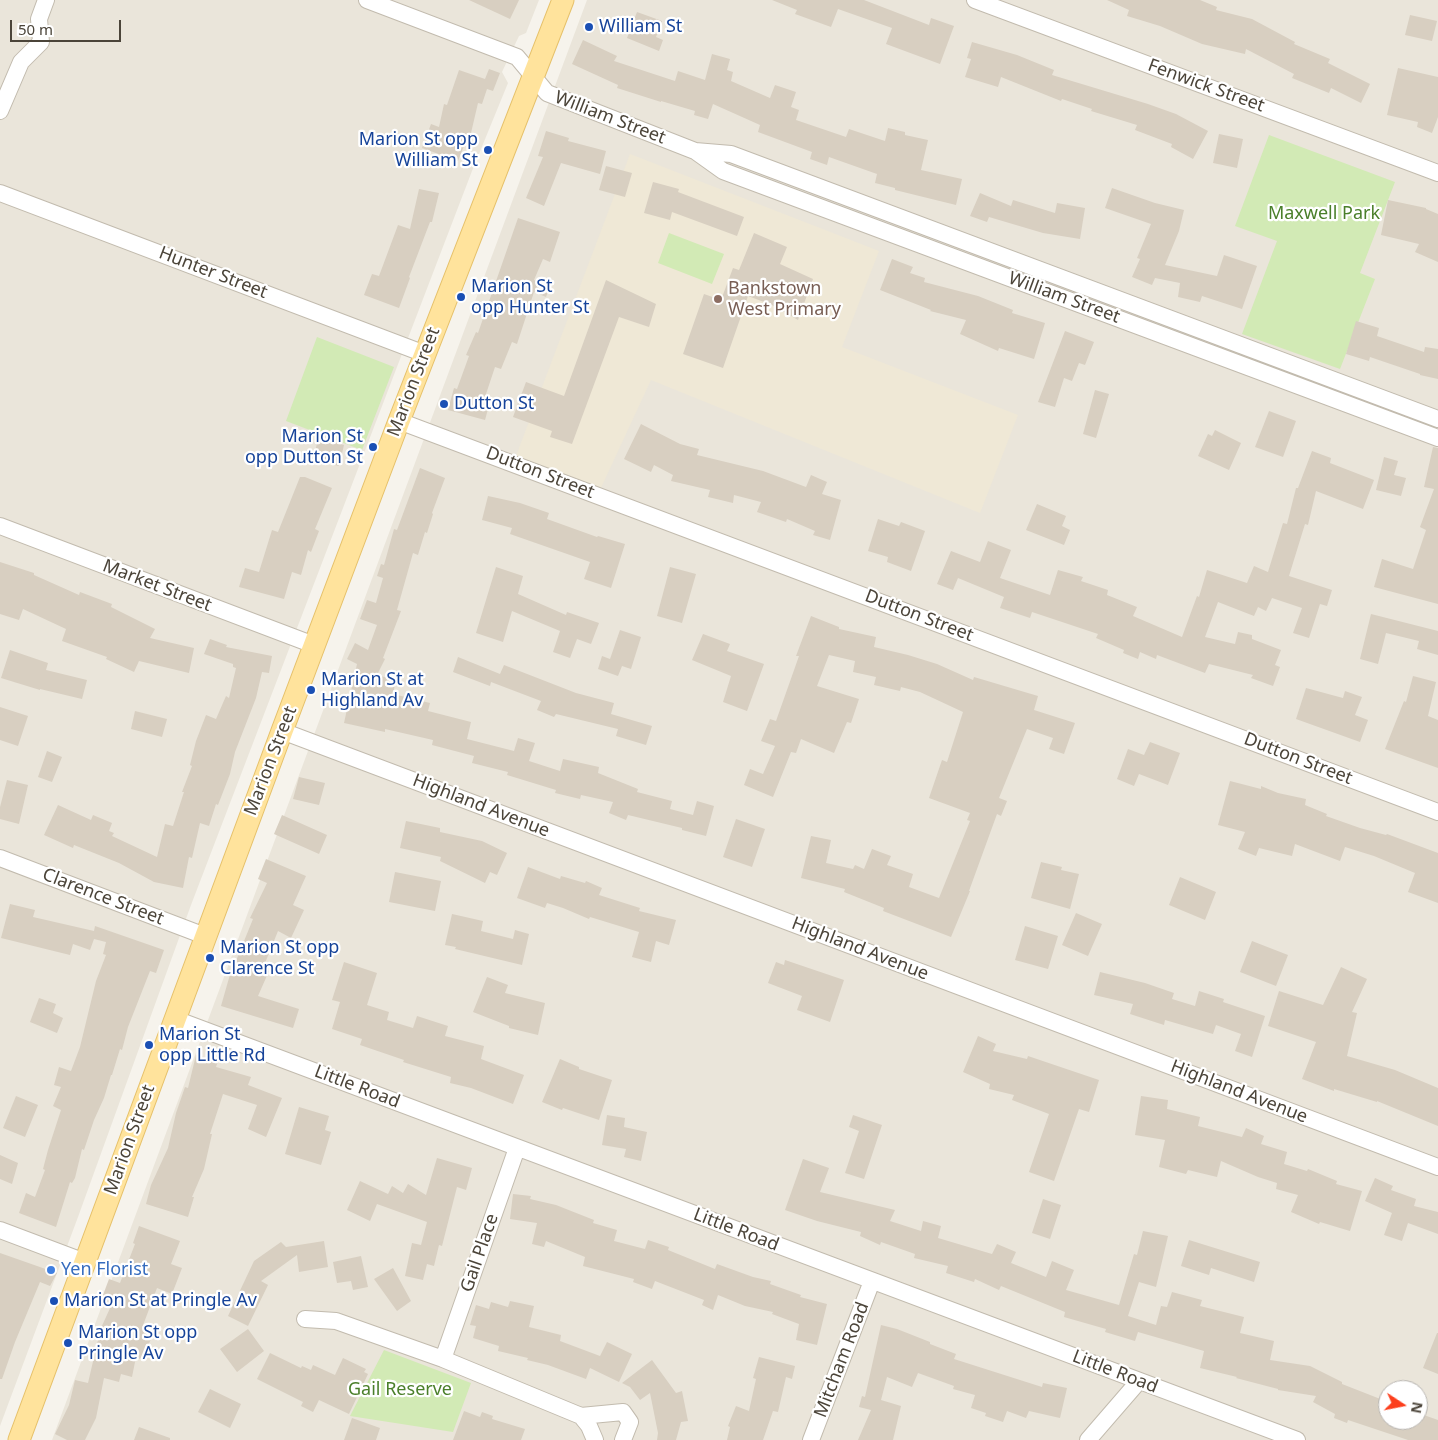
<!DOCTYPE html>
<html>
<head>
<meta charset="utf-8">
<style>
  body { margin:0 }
  #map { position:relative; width:1438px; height:1440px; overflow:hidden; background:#f6f3ec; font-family:"Noto Sans",sans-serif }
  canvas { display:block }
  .north { position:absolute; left:1378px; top:1380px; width:50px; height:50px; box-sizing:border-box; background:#fff; border:1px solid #b7b4b0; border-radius:50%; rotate:101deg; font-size:14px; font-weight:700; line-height:20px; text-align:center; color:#4b4439 }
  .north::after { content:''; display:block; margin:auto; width:18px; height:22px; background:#fc3f1d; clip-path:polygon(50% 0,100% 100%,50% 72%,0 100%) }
  .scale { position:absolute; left:10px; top:20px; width:111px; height:22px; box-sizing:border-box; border:2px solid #4b4439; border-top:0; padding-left:6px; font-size:15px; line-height:18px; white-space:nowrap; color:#4b4439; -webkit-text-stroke:4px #fff; paint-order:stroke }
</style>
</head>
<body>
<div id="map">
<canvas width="1438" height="1440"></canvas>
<div class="north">N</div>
<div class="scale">50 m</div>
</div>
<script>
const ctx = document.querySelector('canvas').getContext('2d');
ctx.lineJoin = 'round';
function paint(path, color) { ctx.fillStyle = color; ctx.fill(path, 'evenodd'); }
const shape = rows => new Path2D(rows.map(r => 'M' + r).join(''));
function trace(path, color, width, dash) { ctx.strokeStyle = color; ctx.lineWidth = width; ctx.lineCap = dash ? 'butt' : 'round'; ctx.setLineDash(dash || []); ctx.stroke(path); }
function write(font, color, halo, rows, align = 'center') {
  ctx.font = font + ' "Noto Sans",sans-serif'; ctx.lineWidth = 4.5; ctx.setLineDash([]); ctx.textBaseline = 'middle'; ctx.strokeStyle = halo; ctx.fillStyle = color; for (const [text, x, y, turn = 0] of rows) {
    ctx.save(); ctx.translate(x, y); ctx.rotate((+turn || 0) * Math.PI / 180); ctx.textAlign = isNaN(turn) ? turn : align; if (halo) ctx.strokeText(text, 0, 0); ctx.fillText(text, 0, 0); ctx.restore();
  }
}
paint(shape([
  [0,0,539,0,526,33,519,36,502,72,508,83,472,171,191,905,78,1217,0,1426],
  [587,0,1438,0,1438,1440,52,1440],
  [1388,1390,1418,1390,1418,1420,1388,1420]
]), '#eae5da');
paint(shape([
  [630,154,879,251,842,347,1018,415,980,513,651,380,600,490,516,456]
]), '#efe8d6');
paint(shape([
  [1269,135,1395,182,1360,273,1375,279,1340,369,1242,334,1277,241,1235,226],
  [669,233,724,254,712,284,658,263],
  [317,337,394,367,362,450,286,421],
  [384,1350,471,1383,453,1432,350,1416]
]), '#d2eab5');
paint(shape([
  [469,0,519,0,510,19],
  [772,0,864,0,929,25,931,18,954,26,940,64,886,44,892,28,838,9,831,27,795,14,797,10],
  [1107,0,1200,0,1217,7,1216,10,1252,19,1295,42,1294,44,1330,59,1328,63,1370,84,1361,103,1331,88,1329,93,1292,78,1294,74,1246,49,1245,54,1202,44,1160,26,1127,16,1129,10],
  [637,12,662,21,656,37,663,40,659,51,627,38],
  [1410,15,1437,21,1432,41,1405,35],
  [583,40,617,56,614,61,675,81,678,71,705,80,712,54,730,59,727,70,733,72,731,81,770,98,775,85,796,92,791,107,799,110,796,120,846,137,849,129,885,141,888,128,905,132,905,135,928,140,921,170,962,179,956,205,895,190,895,188,875,183,877,174,829,157,827,165,810,159,812,152,758,132,760,125,713,104,708,119,694,115,695,111,661,101,661,102,617,88,618,85,572,64],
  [972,42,1017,55,1054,70,1052,75,1148,104,1176,114,1208,131,1193,159,1171,147,1172,144,1135,130,1137,125,1091,111,1092,109,1062,99,1061,101,1001,77,998,87,965,77,971,59,967,58],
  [1398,68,1438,77,1438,117,1432,133,1417,127,1418,122,1387,115],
  [489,69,500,73,493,91,487,89,482,104,478,103,471,133,469,133,458,161,422,148,431,124,439,127,444,104,447,105,459,70,485,79],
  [546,131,569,138,568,141,606,151,600,174,561,163,544,206,526,198,543,157,538,156],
  [1219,134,1243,139,1237,168,1213,163],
  [606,166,632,173,625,197,599,190],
  [653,182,679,189,678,192,744,217,737,236,672,212,670,220,644,213],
  [1112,188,1155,203,1184,210,1179,231,1165,265,1217,276,1224,255,1257,266,1242,309,1202,296,1200,302,1178,297,1180,283,1155,278,1152,285,1132,277,1140,259,1137,258,1151,224,1105,208],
  [419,189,439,193,432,222,430,222,409,277,410,278,399,308,364,295,372,274,379,276,398,225,410,229],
  [980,193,1011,206,1013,200,1055,213,1057,203,1085,208,1080,239,1043,233,989,217,987,222,970,216],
  [1388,200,1426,208,1426,209,1438,214,1438,262,1415,252,1419,244,1381,235],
  [518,218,560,232,550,262,543,259,534,280,550,286,546,297,534,292,517,344,512,342,501,369,495,367,485,397,491,398,485,420,448,410,454,388,457,389,469,356,466,355,476,332,478,333],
  [754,233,787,247,780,264,813,279,798,320,772,305,748,296,723,368,683,354,704,294,721,300,733,268,739,270],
  [892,259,913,267,910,273,925,278,924,282,978,296,1013,310,1012,313,1045,323,1034,359,999,348,998,351,960,334,966,320,930,311,931,310,880,290],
  [606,280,656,304,649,327,619,317,572,444,550,437,552,431,513,417,526,382,564,396],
  [1356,321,1379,328,1377,336,1424,352,1425,347,1438,349,1438,379,1420,375,1420,374,1370,357,1369,361,1346,354],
  [1065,331,1094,342,1085,365,1079,363,1072,381,1064,378,1055,407,1038,402],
  [1095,390,1109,394,1096,438,1083,434],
  [1269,411,1296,421,1283,457,1255,447],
  [641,424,680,444,699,449,697,455,763,471,806,487,811,475,827,482,822,494,841,500,830,540,813,535,815,531,787,519,786,522,757,512,761,502,734,495,733,503,708,497,710,490,671,481,673,475,654,465,651,472,624,459],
  [1215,430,1241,443,1229,470,1198,456,1208,434,1212,436],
  [318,439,344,445,339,466,313,460],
  [1433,447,1438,448,1438,604,1374,587,1382,559,1413,569,1426,530,1420,527,1434,489,1424,487],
  [1312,451,1331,458,1330,463,1374,480,1363,509,1316,491,1308,525,1305,524,1289,576,1332,590,1327,606,1320,604,1309,638,1293,633,1302,608,1272,598,1266,611,1258,607,1254,616,1218,602,1205,637,1235,644,1238,632,1252,635,1252,639,1281,650,1275,665,1280,667,1273,686,1251,678,1253,675,1209,664,1205,673,1157,655,1156,659,1140,652,1138,659,1123,653,1124,650,1096,638,1098,634,1032,612,1030,618,1000,608,1004,597,958,578,953,590,937,584,951,551,980,562,988,541,1011,550,1000,578,1050,595,1058,570,1083,577,1081,581,1108,590,1107,595,1137,607,1133,616,1182,637,1197,596,1199,597,1207,570,1247,583,1254,566,1268,572,1283,523,1287,524,1296,488,1298,488],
  [1384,457,1398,461,1394,475,1406,478,1401,496,1376,490],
  [420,468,445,478,432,513,433,514,427,533,425,532,418,555,413,553,397,610,401,611,383,658,385,659,377,675,396,680,393,694,430,703,428,711,471,722,467,739,514,751,518,738,535,743,529,761,560,771,563,759,599,767,598,773,638,789,637,792,672,801,670,809,693,815,697,801,714,806,706,836,682,830,682,828,628,815,626,820,609,813,613,802,581,795,580,799,555,793,556,790,507,775,508,772,472,763,474,756,432,745,433,740,385,729,385,732,344,723,357,664,347,659,355,643,368,650,377,625,360,619,367,600,376,603,383,578,377,576,381,564,384,565,394,529,397,530],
  [300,477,305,477,332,488,315,529,319,531,311,552,308,550,301,575,292,572,284,599,239,587,245,568,259,572,272,530,278,532],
  [488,496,520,503,549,513,547,519,597,537,598,536,625,544,611,588,584,579,590,562,510,534,512,528,482,520],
  [1037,504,1066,516,1062,526,1070,530,1064,545,1026,530],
  [878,519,899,526,901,522,925,531,911,571,887,562,888,557,868,551],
  [0,562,34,573,34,575,79,595,80,592,112,604,111,607,155,629,150,638,194,648,189,673,139,661,134,672,106,659,107,657,62,641,66,629,23,609,19,620,0,614],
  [496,567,523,576,518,594,566,615,567,612,599,623,591,644,577,639,570,658,553,652,560,631,512,611,503,642,476,633],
  [670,567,696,574,682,623,657,616],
  [1371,614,1438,631,1438,655,1417,649,1419,641,1386,633,1378,664,1360,659],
  [811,616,839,627,839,629,876,637,874,647,908,655,937,664,973,680,974,677,1038,696,1034,710,1075,723,1064,754,1049,749,1053,738,1027,729,999,798,1007,801,1001,816,997,814,969,891,970,891,951,937,883,911,884,908,844,892,845,889,801,878,811,836,831,840,826,863,853,869,855,865,864,869,872,849,891,856,887,865,913,874,909,887,939,898,970,821,967,820,970,813,929,798,942,760,947,762,963,712,920,692,901,687,900,691,874,685,876,677,853,672,855,661,829,655,817,686,859,699,851,723,847,722,834,753,801,739,796,753,791,752,773,797,744,785,750,769,763,774,775,746,761,741,770,719,776,721,799,656,796,656],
  [620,630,641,637,631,669,622,666,618,676,598,669,602,656,610,659],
  [703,634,730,644,727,651,764,664,747,711,723,702,731,676,692,660],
  [210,639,227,645,226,647,272,656,269,673,262,672,256,698,235,752,230,774,218,805,216,804,209,826,200,823,192,858,189,857,183,888,154,882,119,863,74,845,73,848,44,835,58,805,91,820,93,815,112,823,109,831,114,833,112,836,157,857,165,824,173,826,184,792,182,792,192,766,190,765,196,741,206,715,216,719,226,696,229,698,236,668,233,667,233,664,204,654],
  [10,650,48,663,46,670,87,680,82,699,40,689,40,690,1,678],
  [458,657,500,674,504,665,576,693,614,703,611,714,652,726,646,745,616,736,618,729,556,714,554,717,537,710,541,701,491,682,490,686,453,672],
  [1413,676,1436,682,1428,716,1438,720,1438,768,1385,749,1404,701,1406,702],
  [1306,688,1343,698,1345,691,1362,697,1355,715,1368,720,1360,742,1296,719],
  [0,707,28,716,18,746,0,740],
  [135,711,167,719,162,737,131,729],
  [1150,742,1180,753,1168,785,1139,774,1134,786,1117,779,1128,749,1144,755],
  [47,751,62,757,52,782,38,777],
  [299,777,325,783,319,805,293,799],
  [7,780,28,785,19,824,0,819,0,807],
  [1230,781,1261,789,1261,786,1278,793,1306,799,1305,805,1327,814,1326,816,1360,828,1386,835,1387,834,1438,853,1438,903,1408,892,1415,873,1374,856,1345,847,1340,861,1295,844,1292,856,1259,848,1256,856,1238,849,1245,832,1218,825],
  [282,815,327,835,319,854,274,834],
  [736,819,765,829,752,867,723,857],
  [406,821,440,828,440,832,482,841,507,853,497,875,490,872,485,883,440,861,441,857,400,848],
  [266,859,306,876,293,905,304,910,291,938,278,931,263,968,269,971,258,996,299,1009,293,1028,221,1006,229,978,253,919,250,918,267,883,258,879],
  [1041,862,1062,867,1061,870,1079,874,1070,909,1031,898],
  [528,867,560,879,561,876,585,883,586,881,602,888,599,895,640,908,639,911,676,920,669,945,656,941,651,962,632,957,639,932,590,917,589,919,563,908,547,903,545,908,517,898],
  [395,872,441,881,435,911,389,902],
  [1180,877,1216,892,1205,920,1169,905],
  [10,904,35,910,33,917,94,931,95,926,164,950,156,973,150,971,128,1027,122,1050,120,1049,112,1075,111,1075,104,1098,94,1120,84,1150,82,1149,75,1178,72,1183,70,1182,56,1227,19,1213,26,1193,35,1197,45,1170,43,1169,48,1150,61,1110,53,1106,61,1087,54,1085,59,1067,71,1071,80,1047,96,981,106,955,103,954,106,942,94,939,90,950,73,944,70,955,1,938],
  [1076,913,1102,924,1088,956,1062,945],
  [452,914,483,921,481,931,513,939,515,930,529,934,522,965,455,949,456,947,445,945],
  [1025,926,1058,936,1048,969,1015,960],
  [1252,941,1288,955,1276,986,1240,972],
  [785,960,844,980,830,1022,797,1010,802,996,768,983,776,962,784,965],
  [344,962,377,973,367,1005,389,1012,387,1020,413,1028,417,1016,448,1026,445,1036,484,1046,481,1059,524,1075,513,1104,471,1088,450,1083,451,1077,403,1062,404,1060,360,1045,362,1039,332,1029,340,1002,332,1000],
  [1341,967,1367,979,1352,1012,1357,1013,1347,1056,1395,1070,1438,1088,1438,1126,1377,1101,1377,1102,1334,1089,1334,1091,1302,1079,1316,1042,1268,1026,1279,991,1323,1005],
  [1100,972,1145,983,1174,993,1172,999,1195,1006,1199,991,1224,999,1223,1002,1265,1016,1252,1057,1235,1051,1241,1034,1216,1025,1213,1034,1165,1020,1164,1025,1130,1014,1133,1004,1094,995],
  [487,977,508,985,505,993,545,1003,538,1035,509,1028,509,1026,473,1012],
  [39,998,56,1004,53,1013,63,1018,57,1033,30,1022],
  [978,1036,996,1044,993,1051,1027,1059,1028,1056,1099,1080,1089,1112,1079,1109,1054,1181,1029,1172,1049,1114,1012,1100,1014,1095,989,1089,990,1084,963,1072],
  [196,1055,218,1061,216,1067,251,1077,248,1085,282,1098,266,1137,248,1129,257,1105,223,1094,210,1134,212,1134,204,1169,192,1197,194,1197,188,1217,146,1204,151,1185,168,1148,176,1113,185,1087,188,1088],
  [560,1059,579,1067,579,1069,612,1080,599,1120,563,1108,562,1110,542,1102],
  [16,1096,38,1105,25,1137,3,1128],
  [1141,1096,1168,1100,1167,1109,1200,1117,1198,1126,1242,1137,1246,1128,1264,1136,1261,1144,1287,1152,1284,1164,1307,1171,1308,1169,1337,1181,1336,1184,1362,1191,1350,1231,1320,1222,1319,1224,1291,1212,1298,1195,1276,1189,1277,1183,1258,1177,1221,1161,1217,1177,1188,1170,1186,1174,1159,1167,1165,1140,1135,1135],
  [299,1107,329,1116,325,1130,331,1132,321,1165,285,1154],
  [607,1115,625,1118,624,1127,647,1132,641,1161,624,1157,626,1149,602,1145],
  [853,1115,882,1125,864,1179,845,1173,859,1131,849,1127],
  [0,1155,18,1163,12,1184,0,1179],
  [437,1158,472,1168,466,1190,457,1187,442,1246,439,1245,434,1266,427,1264,423,1280,405,1276,412,1243,421,1245,427,1222,377,1204,370,1221,347,1210,360,1181,388,1194,392,1186,403,1193,408,1184,426,1195],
  [803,1159,829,1168,820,1192,895,1210,890,1221,921,1231,923,1221,941,1226,938,1238,992,1254,997,1244,1016,1252,1011,1263,1046,1277,1052,1261,1074,1270,1066,1290,1119,1305,1134,1254,1137,1255,1143,1231,1168,1236,1156,1287,1139,1282,1128,1316,1156,1325,1161,1306,1167,1307,1172,1292,1202,1300,1200,1306,1244,1317,1240,1333,1274,1341,1270,1360,1310,1366,1342,1382,1342,1384,1388,1402,1388,1420,1418,1420,1418,1413,1438,1420,1438,1440,1408,1440,1348,1420,1347,1423,1334,1418,1335,1414,1313,1402,1316,1396,1278,1390,1278,1389,1236,1378,1237,1377,1200,1368,1204,1351,1138,1332,1135,1341,1105,1332,1106,1329,1064,1317,1065,1312,1001,1286,999,1290,975,1279,974,1282,946,1273,948,1266,914,1258,915,1254,881,1242,880,1245,860,1236,861,1232,817,1221,785,1210],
  [1375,1178,1393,1186,1391,1190,1416,1199,1414,1206,1438,1212,1438,1234,1408,1223,1402,1241,1384,1235,1392,1213,1365,1201],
  [513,1194,531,1196,530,1199,556,1205,594,1220,593,1223,617,1230,614,1241,645,1249,648,1240,669,1247,668,1250,715,1269,717,1264,753,1277,771,1281,770,1284,801,1295,800,1297,827,1304,817,1345,796,1340,799,1324,772,1314,773,1312,745,1306,718,1295,713,1310,702,1305,704,1300,655,1281,652,1289,633,1282,634,1279,583,1266,585,1257,546,1241,544,1247,532,1244,537,1223,510,1219],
  [1043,1199,1061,1205,1050,1239,1032,1233],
  [139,1226,180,1241,171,1264,182,1268,172,1294,157,1288,142,1328,153,1334,142,1360,136,1357,132,1377,121,1374,119,1382,104,1378,96,1418,85,1440,67,1440,55,1434,69,1405,75,1380,88,1383,98,1340,96,1339,111,1306,100,1303,109,1279,120,1283,135,1244,133,1243],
  [1189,1240,1260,1262,1254,1282,1211,1268,1209,1275,1181,1266],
  [324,1241,328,1267,299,1272,297,1255,261,1281,268,1285,248,1326,228,1316,254,1261,281,1242,286,1247],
  [0,1253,57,1273,50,1286,40,1282,15,1342,2,1379,0,1379],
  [361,1256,368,1287,353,1290,351,1281,337,1283,333,1262],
  [393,1268,411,1301,397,1311,374,1279],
  [510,1301,534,1306,529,1327,561,1335,560,1341,600,1356,607,1342,632,1354,619,1382,590,1368,586,1379,548,1365,527,1360,528,1358,498,1351,499,1346,473,1338,476,1326,470,1325,476,1305,489,1309,491,1302,508,1307],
  [881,1325,897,1329,930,1342,930,1344,956,1354,954,1359,1042,1387,1043,1383,1067,1388,1060,1418,1029,1411,1026,1418,1007,1411,1003,1422,985,1416,986,1413,971,1408,975,1395,953,1389,954,1386,918,1373,912,1387,887,1377,881,1400,901,1406,893,1440,858,1440,871,1410,859,1407,862,1396,865,1397],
  [248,1329,264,1351,237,1372,220,1349],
  [1437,1333,1438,1333,1438,1374,1423,1368],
  [270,1353,301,1368,302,1366,311,1370,313,1365,335,1375,343,1358,366,1369,364,1372,368,1374,349,1414,319,1400,313,1412,301,1406,303,1402,257,1379],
  [759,1357,795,1366,792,1379,786,1377,778,1412,773,1411,763,1440,727,1440,730,1427,728,1426,736,1406,749,1411,756,1379,753,1378],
  [652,1360,676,1393,682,1391,688,1421,681,1422,676,1440,657,1440,658,1433,650,1393,640,1400,630,1387,622,1383],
  [210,1389,241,1404,230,1428,198,1412],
  [464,1411,480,1417,482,1412,493,1416,492,1419,525,1429,521,1440,453,1440],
  [352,1418,380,1428,376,1440,344,1440],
  [139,1427,170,1438,170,1440,134,1440]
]), '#d8cfc1');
const minor = shape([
  [367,0,517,57,547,93,695,151,723,171,1438,438],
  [975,0,1438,173],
  [0,111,21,62,41,42,39,19,46,0],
  [695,151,731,154,1438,419],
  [0,193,425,354],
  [399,421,1438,812],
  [0,526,314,645],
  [282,731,1438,1167],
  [0,858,205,936],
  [175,1019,1297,1440],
  [0,1230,85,1262],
  [305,1319,336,1321,443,1359,581,1416,623,1412,630,1422,623,1440],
  [443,1359,517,1148],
  [581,1416,589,1426,595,1440],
  [811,1440,872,1281],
  [1088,1440,1139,1381]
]);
const major = shape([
  [19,1440,282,731,399,421,563,0]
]);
trace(minor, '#c2bbae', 18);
trace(major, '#e6c16a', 23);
trace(minor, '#fff', 16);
trace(major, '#ffe39c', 21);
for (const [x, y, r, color] of [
  [589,27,5,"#1a4fb4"],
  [488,150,5,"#1a4fb4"],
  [461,297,5,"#1a4fb4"],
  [718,299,5,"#8d6e63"],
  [444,404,5,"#1a4fb4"],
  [373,447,5,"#1a4fb4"],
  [311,690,5,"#1a4fb4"],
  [210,958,5,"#1a4fb4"],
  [149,1045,5,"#1a4fb4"],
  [51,1270,5,"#3f7fe0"],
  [54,1301,5,"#1a4fb4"],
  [68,1343,5,"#1a4fb4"]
]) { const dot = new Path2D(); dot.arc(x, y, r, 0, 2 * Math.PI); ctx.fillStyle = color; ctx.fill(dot); trace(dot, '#fff', 2); }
write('18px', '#164399', '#fff', [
  ["William St",599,27],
  ["Marion St opp",478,140,"right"],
  ["William St",478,161,"right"],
  ["Marion St",471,287],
  ["opp Hunter St",471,308],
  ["Dutton St",454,404],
  ["Marion St",363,437,"right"],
  ["opp Dutton St",363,458,"right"],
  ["Marion St at",321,680],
  ["Highland Av",321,701],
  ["Marion St opp",220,948],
  ["Clarence St",220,969],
  ["Marion St",159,1035],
  ["opp Little Rd",159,1056],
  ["Marion St at Pringle Av",64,1301],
  ["Marion St opp",78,1333],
  ["Pringle Av",78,1354]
], 'left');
write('18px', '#4b4439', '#fff', [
  ["Fenwick Street",1206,86,20],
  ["William Street",610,118,21],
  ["Hunter Street",213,273,21],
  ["William Street",1064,298,20],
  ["Marion Street",414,382,-69],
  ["Dutton Street",540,473,21],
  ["Market Street",157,586,21],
  ["Dutton Street",919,616,21],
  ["Dutton Street",1298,759,21],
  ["Marion Street",271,761,-69],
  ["Highland Avenue",481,806,21],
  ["Clarence Street",103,897,21],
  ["Highland Avenue",860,949,21],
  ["Little Road",357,1087,21],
  ["Highland Avenue",1239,1092,21],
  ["Marion Street",130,1140,-70],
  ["Little Road",736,1230,21],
  ["Gail Place",480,1253,-71],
  ["Mitcham Road",842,1360,-69],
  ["Little Road",1115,1372,21]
]);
write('18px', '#4a7f2a', '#fff', [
  ["Maxwell Park",1324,214],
  ["Gail Reserve",400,1390]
]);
write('18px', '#785e54', '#fff', [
  ["Bankstown",728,289],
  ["West Primary",728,310]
], 'left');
write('18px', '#366cbe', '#fff', [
  ["Yen Florist",61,1270]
], 'left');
</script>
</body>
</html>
